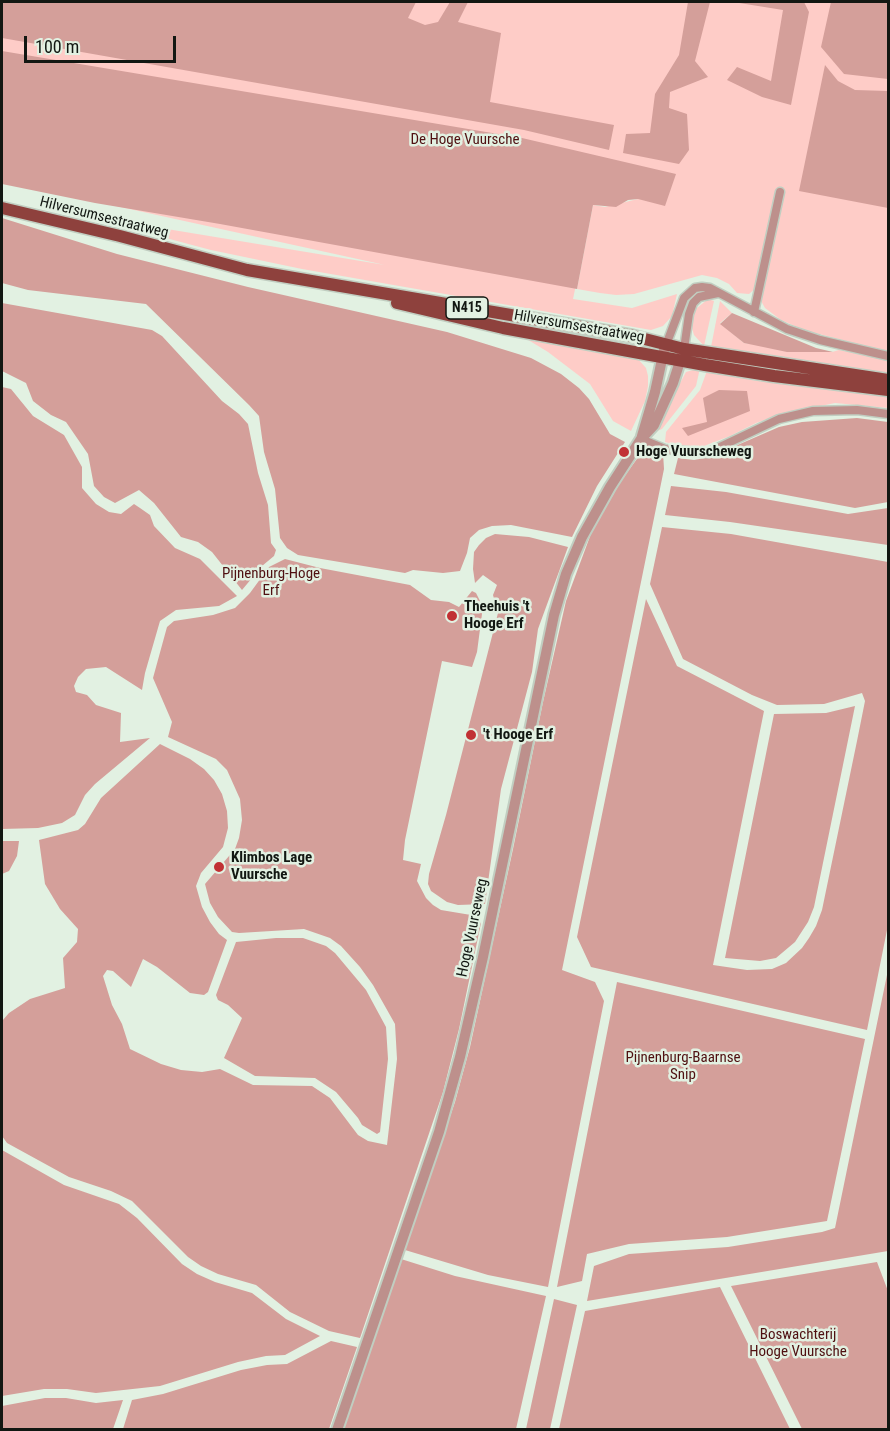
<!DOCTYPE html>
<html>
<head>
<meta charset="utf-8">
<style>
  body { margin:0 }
  #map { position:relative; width:890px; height:1431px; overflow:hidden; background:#e2f1e2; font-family:"Roboto Condensed",sans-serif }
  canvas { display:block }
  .frame { position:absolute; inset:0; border:3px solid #121712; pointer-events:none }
  .scale { position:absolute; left:24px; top:36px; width:152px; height:27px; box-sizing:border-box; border:3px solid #121712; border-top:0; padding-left:8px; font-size:18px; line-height:21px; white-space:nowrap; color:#121712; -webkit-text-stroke:4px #e2f1e2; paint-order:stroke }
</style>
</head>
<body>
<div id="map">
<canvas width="890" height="1431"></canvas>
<div class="frame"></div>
<div class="scale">100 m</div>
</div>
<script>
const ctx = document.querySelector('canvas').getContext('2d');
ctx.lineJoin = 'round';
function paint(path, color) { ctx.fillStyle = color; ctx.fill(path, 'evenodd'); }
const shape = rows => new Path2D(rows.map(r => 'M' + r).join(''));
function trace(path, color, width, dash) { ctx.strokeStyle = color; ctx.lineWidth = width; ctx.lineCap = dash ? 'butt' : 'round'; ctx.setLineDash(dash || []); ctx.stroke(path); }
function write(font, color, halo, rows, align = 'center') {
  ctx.font = font + ' "Roboto Condensed",sans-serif'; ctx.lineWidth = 5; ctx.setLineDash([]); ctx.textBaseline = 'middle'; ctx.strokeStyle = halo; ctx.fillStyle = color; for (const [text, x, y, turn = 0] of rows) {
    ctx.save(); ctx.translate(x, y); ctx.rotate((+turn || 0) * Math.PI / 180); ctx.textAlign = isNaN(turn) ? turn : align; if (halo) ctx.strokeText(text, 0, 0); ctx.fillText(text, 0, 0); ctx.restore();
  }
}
paint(shape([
  [2,2,888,2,888,352,804,330,781,320,765,308,760,299,780,217,770,216,758,286,749,294,737,293,729,284,717,278,702,275,634,294,616,295,600,293,577,289,593,205,605,207,638,199,665,206,596,188,573,299,632,308,677,294,672,316,663,326,651,330,302,269,211,250,76,214,385,265,2,181],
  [708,299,714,301,704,346,694,335,691,325,692,317,697,308],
  [720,301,732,313,720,323,744,343,832,352,839,350,888,360,888,376,711,347],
  [525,338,638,359,646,368,648,376,648,386,645,401,631,431,613,421,590,384,548,352],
  [700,368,696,386,662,429,657,431,656,428,686,372],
  [708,368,751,380,888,395,888,408,835,403,781,414,756,423,730,436,704,446,684,447,665,442,666,432,700,390]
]), '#feccc7');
paint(shape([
  [2,2,416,2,408,18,425,25,438,22,450,2,468,2,458,22,501,33,490,102,614,125,609,150,524,130,2,38],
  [688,2,710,2,695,61,708,77,670,92,669,108,687,114,689,150,679,164,623,153,626,134,650,133,655,94,679,55],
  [733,2,804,2,809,12,791,105,762,97,727,80,737,67,771,81,783,10],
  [831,2,888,2,888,79,844,74,821,47],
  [2,51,522,138,676,174,665,206,638,199,628,200,616,207,593,205,577,289,220,224,95,203,2,184],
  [825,65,838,81,855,90,888,91,888,208,799,191],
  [2,218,117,254,248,287,447,332,531,358,561,374,579,388,589,399,610,434,625,442,597,486,572,537,511,525,492,526,479,530,470,538,467,553,460,571,443,573,413,570,405,573,298,555,287,548,280,538,275,489,264,452,259,416,249,405,146,304,28,290,2,283],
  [2,303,152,330,162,336,222,401,239,414,248,424,258,473,268,505,271,543,276,550,274,556,262,566,242,590,212,552,198,542,181,537,154,503,139,490,115,503,104,497,94,486,88,454,66,422,51,415,33,401,26,383,2,371],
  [732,313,816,348,833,352,787,352,744,343,720,324],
  [2,387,11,389,33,416,64,435,82,467,82,488,96,504,109,512,121,514,134,504,140,508,150,515,154,526,175,548,200,559,237,596,219,606,176,610,160,621,145,673,142,690,106,667,86,669,78,677,74,686,76,692,87,695,96,705,121,713,120,742,150,738,95,784,85,795,75,815,62,823,38,828,2,829],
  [719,390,747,391,750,411,688,436,682,428,707,422,703,398],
  [857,418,888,422,888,502,855,508,674,474,678,458,694,460,710,457,779,427,802,422],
  [647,445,663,453,664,469,562,970,595,982,604,1001,548,1287,488,1275,405,1250,455,1102,470,1047,513,849,543,702,566,601,592,531,621,481],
  [671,486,726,492,848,514,888,508,888,545,730,522,665,515],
  [662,527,731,534,888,562,888,925,867,1030,591,967,577,937,646,599,677,666,764,711,713,965,747,970,772,969,786,963,802,948,809,938,816,926,822,910,857,741,865,701,862,693,824,704,777,705,752,695,683,659,650,584],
  [495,534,529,537,568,547,538,629,532,672,501,789,485,904,458,905,447,902,431,891,428,884,429,874,446,815,498,613,493,595,497,585,483,575,475,583,473,569,474,552,479,545,486,538],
  [285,559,320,568,410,585,431,600,449,602,459,607,472,591,476,593,480,601,482,614,477,652,472,667,442,661,405,840,403,860,421,864,417,881,426,898,433,905,441,910,471,915,481,923,459,1029,443,1092,360,1338,329,1331,290,1312,256,1285,218,1274,201,1266,188,1257,132,1201,111,1191,69,1177,7,1143,2,1136,2,1021,9,1013,30,999,65,988,63,958,77,942,78,929,60,909,45,884,39,840,78,830,85,824,101,798,160,744,190,759,204,769,214,780,222,794,227,811,228,828,223,847,201,873,196,886,202,907,210,922,219,934,227,940,208,992,204,995,190,993,157,967,143,959,131,987,113,971,107,970,103,976,112,1005,122,1024,130,1049,161,1064,181,1070,202,1072,220,1069,253,1085,312,1086,330,1098,358,1135,368,1141,387,1145,397,1059,395,1024,373,985,360,967,341,946,330,938,304,929,239,933,232,932,218,917,210,903,205,884,235,849,239,838,242,820,240,799,227,770,216,759,168,737,172,722,153,678,167,627,174,621,213,615,235,608,250,593,269,567],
  [855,706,814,907,808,922,795,942,776,958,760,961,725,958,774,714,826,713],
  [2,841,19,841,17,856,9,871,2,874],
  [276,938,303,938,326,946,335,953,366,990,386,1027,388,1059,380,1132,377,1134,362,1125,358,1118,336,1092,315,1078,255,1076,224,1058,242,1018,228,1005,218,1000,216,995,236,942],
  [888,970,888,1251,587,1301,594,1266,629,1254,728,1247,822,1232,835,1228],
  [617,982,865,1039,827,1221,727,1237,629,1244,587,1254,582,1281,557,1287],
  [2,1150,64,1185,119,1204,137,1218,182,1264,197,1274,215,1282,252,1293,286,1319,320,1336,285,1355,266,1356,238,1362,160,1386,96,1393,67,1389,44,1389,2,1396],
  [401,1259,455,1276,546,1296,516,1429,343,1430],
  [877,1262,888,1291,888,1429,802,1429,731,1286],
  [720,1287,790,1429,559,1429,585,1311],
  [554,1299,577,1305,550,1429,526,1429],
  [331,1341,357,1347,329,1429,123,1429,132,1400,163,1394,241,1370,267,1365,287,1364],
  [45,1398,66,1398,96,1403,123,1400,113,1429,2,1429,2,1406]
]), '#d49f9a');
const minor = shape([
  [754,312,780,192],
  [666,345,684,298,695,288,702,287,710,288,787,329,820,340,888,356],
  [684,349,689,314,693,303,699,297,718,293],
  [641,439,665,449,707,453,779,419,813,411,857,410,888,414]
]);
const tertiary = shape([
  [642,436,655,392,664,350],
  [337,1430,439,1132,460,1057,483,957,554,615,566,574,582,537,610,487,641,439,654,425,673,383,682,355]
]);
const primary = shape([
  [2,208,120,236,247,270,581,327,633,336,684,349,888,380],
  [397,303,503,328,705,365,774,376,888,390]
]);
trace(minor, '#c1cec1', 11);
trace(tertiary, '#c1cec1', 14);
trace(primary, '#c1cec1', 15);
trace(minor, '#bd908c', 8);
trace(tertiary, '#bd908c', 10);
trace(primary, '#8e413d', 12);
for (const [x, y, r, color] of [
  [624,452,6,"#c13134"],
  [452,616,6,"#c13134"],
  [471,735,6,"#c13134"],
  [219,867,6,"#c13134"]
]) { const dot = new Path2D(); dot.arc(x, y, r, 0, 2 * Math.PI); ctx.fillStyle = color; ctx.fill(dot); trace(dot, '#e2f1e2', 2); }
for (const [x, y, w] of [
  [467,308,42]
]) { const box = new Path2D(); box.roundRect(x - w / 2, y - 11, w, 22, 4.5); ctx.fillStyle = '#e2f1e2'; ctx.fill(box); trace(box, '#121712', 1.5); }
write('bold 14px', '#121712', null, [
  ["N415",467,308]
]);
write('15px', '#4f1011', '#e2f1e2', [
  ["De Hoge Vuursche",465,140],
  ["Pijnenburg-Hoge",271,574],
  ["Erf",271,591],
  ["Pijnenburg-Baarnse",683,1058],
  ["Snip",683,1075],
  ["Boswachterij",798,1335],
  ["Hooge Vuursche",798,1352]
]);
write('15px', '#121712', '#e2f1e2', [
  ["Hilversumsestraatweg",104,218,14],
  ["Hilversumsestraatweg",579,327,10],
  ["Hoge Vuurseweg",473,928,-78]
]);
write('bold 15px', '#121712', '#e2f1e2', [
  ["Hoge Vuurscheweg",636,452],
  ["Theehuis 't",464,607],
  ["Hooge Erf",464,624],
  ["'t Hooge Erf",483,735],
  ["Klimbos Lage",231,858],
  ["Vuursche",231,875]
], 'left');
</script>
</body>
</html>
